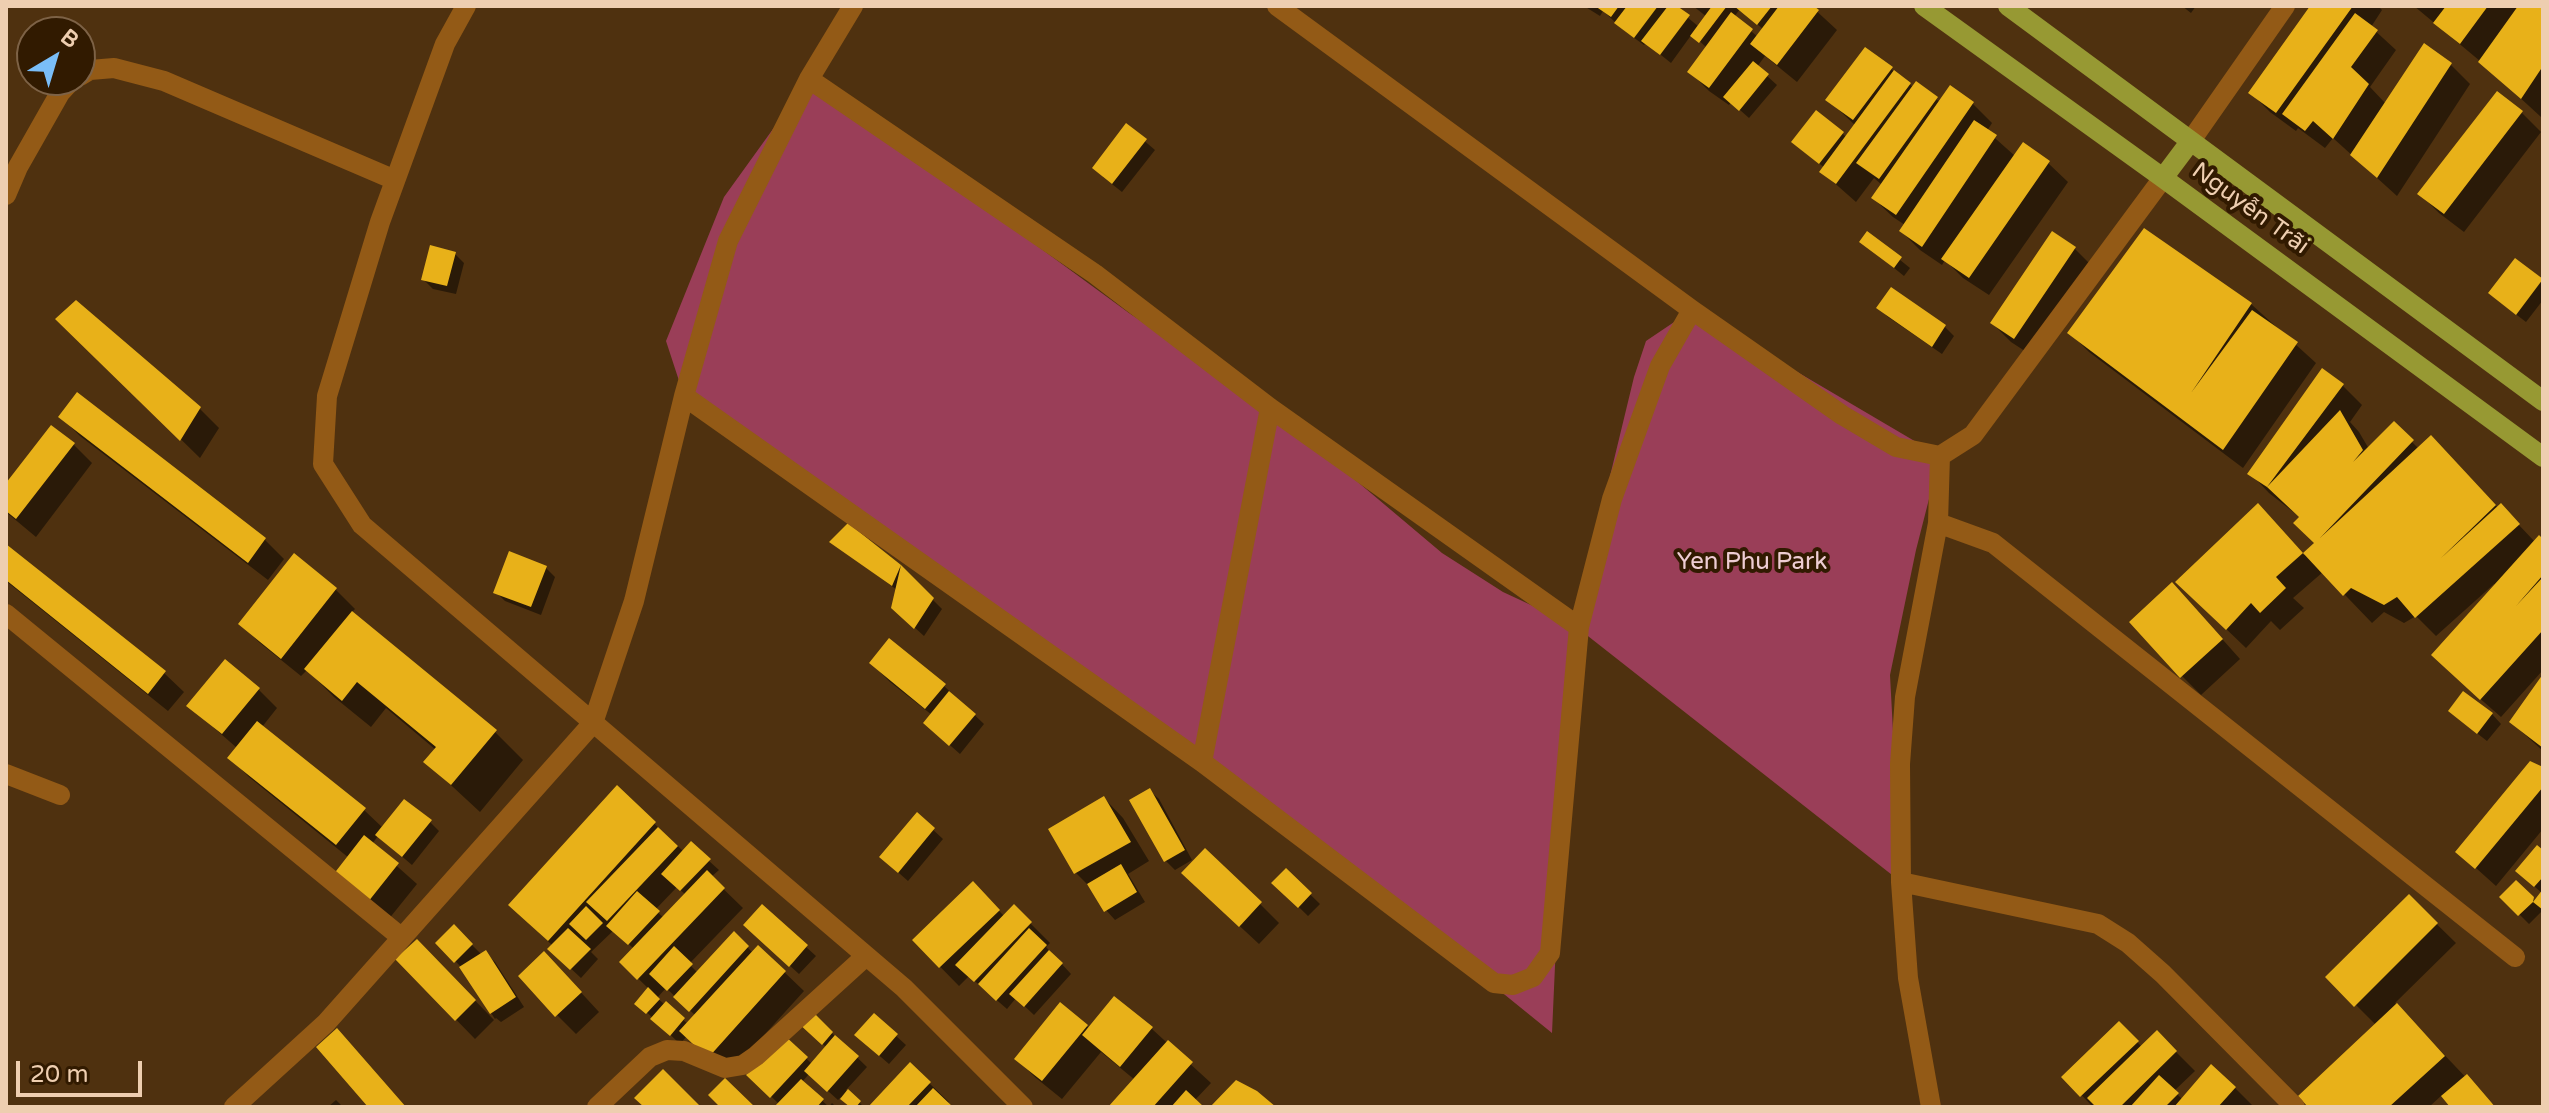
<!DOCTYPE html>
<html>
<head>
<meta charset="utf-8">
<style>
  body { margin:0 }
  #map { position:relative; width:2549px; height:1113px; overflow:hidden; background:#4f310f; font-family:"Varela Round",sans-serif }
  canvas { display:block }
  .frame { position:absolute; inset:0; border:8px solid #eeceb0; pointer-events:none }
  .north { position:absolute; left:16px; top:16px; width:80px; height:80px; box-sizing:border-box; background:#311a00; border:2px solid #7d6246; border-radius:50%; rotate:38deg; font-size:22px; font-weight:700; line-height:32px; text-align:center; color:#eeceb0 }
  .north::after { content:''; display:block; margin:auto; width:28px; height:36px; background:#7abef8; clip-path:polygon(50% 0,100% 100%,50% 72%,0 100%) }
  .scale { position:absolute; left:16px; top:1061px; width:126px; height:36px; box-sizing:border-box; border:4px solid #eeceb0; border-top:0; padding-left:10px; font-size:24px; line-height:28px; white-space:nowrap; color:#eeceb0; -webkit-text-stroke:6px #311a00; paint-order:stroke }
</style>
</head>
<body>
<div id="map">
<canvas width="2549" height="1113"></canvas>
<div class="frame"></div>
<div class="north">B</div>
<div class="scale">20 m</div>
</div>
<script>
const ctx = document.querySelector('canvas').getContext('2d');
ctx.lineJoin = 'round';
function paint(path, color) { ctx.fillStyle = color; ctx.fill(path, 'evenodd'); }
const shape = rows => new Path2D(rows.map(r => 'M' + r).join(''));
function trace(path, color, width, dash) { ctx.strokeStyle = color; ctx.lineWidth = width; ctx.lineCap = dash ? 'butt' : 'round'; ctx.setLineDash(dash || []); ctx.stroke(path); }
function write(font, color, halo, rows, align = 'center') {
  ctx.font = font + ' "Varela Round",sans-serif'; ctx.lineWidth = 8; ctx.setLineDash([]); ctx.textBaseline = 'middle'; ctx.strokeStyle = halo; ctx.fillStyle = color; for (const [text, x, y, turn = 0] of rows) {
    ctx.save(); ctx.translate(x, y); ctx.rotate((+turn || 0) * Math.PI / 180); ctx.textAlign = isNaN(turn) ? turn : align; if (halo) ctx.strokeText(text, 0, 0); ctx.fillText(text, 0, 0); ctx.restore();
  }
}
paint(shape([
  [809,79,1129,313,1270,408,1442,553,1503,592,1574,625,1634,377,1646,341,1692,310,1940,456,1916,550,1890,675,1901,882,1579,629,1565,743,1552,1033,1452,952,684,396,666,341,724,197]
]), '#9a3e58');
paint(shape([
  [1584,6,1674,6,1699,27,1707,17,1693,6,1811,6,1837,30,1797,82,1765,56,1757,67,1777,85,1749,118,1731,102,1729,105,1709,91,1690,72,1707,48,1692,34,1671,63,1646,43,1644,45,1626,32,1603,11,1600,16],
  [1740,9,1764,30,1758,37,1734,17],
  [2182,6,2196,6,2191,13],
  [2313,6,2378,6,2382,10,2371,27,2396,50,2370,87,2386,104,2451,65,2470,84,2397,196,2333,138,2325,148,2298,128,2296,131,2270,112,2251,93],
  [2414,6,2543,6,2541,117,2480,61],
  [1891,69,1914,88,1941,102,1951,88,1973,104,1992,123,1987,131,2015,156,2048,163,2068,182,1989,295,1963,278,1945,260,1942,265,1920,250,1901,231,1905,225,1893,217,1873,198,1882,185,1874,178,1856,202,1822,172,1825,168,1803,151,1842,133,1847,138,1856,126,1827,99],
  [2522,113,2541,132,2464,232,2439,213,2420,194],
  [1127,126,1155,150,1122,192,1103,177],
  [1868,234,1910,268,1904,276,1862,242],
  [2052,234,2075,249,2094,268,2034,357,2011,342,1992,323],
  [455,254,464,263,456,294,433,289,423,279],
  [2515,261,2543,282,2543,300,2526,322,2500,302],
  [2251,304,2316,363,2243,468,2089,352,2070,333],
  [1879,308,1945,327,1954,336,1942,354,1888,317],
  [58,319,199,408,219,428,200,458],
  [2323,371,2343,386,2362,405,2350,422,2359,432,2369,449,2394,424,2419,449,2431,437,2499,509,2501,506,2535,542,2543,542,2543,670,2501,717,2452,674,2496,586,2494,584,2436,636,2416,616,2404,623,2384,612,2372,623,2323,572,2293,598,2304,608,2280,630,2271,621,2246,648,2197,601,2277,525,2304,555,2316,544,2301,518,2269,493,2250,473],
  [77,395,265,540,284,559,268,580,80,436,61,417],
  [73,444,92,463,36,537,6,512,6,486],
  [832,542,900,567,942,609,924,636,903,617,897,590],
  [6,546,164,673,184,692,168,711,6,581],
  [294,556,336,590,355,609,351,613,495,732,523,760,480,812,426,762,436,750,386,708,371,727,334,697,307,670,301,676,260,643,240,624],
  [546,568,555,577,541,615,505,601,496,592],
  [2191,604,2240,659,2201,695,2182,676],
  [871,663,944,686,984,724,960,754,935,732,932,715,890,682],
  [2543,678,2543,751,2511,722],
  [258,689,277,708,262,727,364,810,383,828,430,822,439,831,412,865,378,836,372,844,417,884,388,920,355,894,349,858,249,777,230,758,237,748,189,706],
  [2492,714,2501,724,2487,741,2460,720],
  [2543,769,2543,829,2496,886,2457,851],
  [617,788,684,852,692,844,709,861,719,870,711,877,743,908,689,964,698,973,734,934,753,953,758,947,804,991,728,1075,687,1036,680,1044,637,1003,649,989,621,962,634,949,614,930,591,952,598,959,581,978,550,949,553,946,510,905],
  [677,887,686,895,664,918,655,910],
  [666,988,696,1016,688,1024,657,998],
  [1149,790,1159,799,1192,860,1175,870,1165,860],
  [1104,798,1123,818,1149,861,1128,874,1145,902,1115,920,1106,910,1093,890,1076,873,1050,830],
  [917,815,943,839,908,881,891,866],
  [2543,853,2543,910,2529,924,2502,897,2516,882,2536,902,2542,893,2527,880],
  [1286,871,1320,904,1308,916,1274,883],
  [973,884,1004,916,1014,907,1050,943,1046,947,1071,974,1034,1015,1016,998,1007,1009,969,976,959,986,914,940],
  [1203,892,1260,904,1279,923,1259,944],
  [2409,897,2456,943,2395,1003,2494,1107,2453,1107,2442,1095,2429,1107,2311,1107,2376,1025,2328,977],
  [762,907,816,956,799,974,755,934],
  [454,927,482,955,486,953,495,962,524,1007,501,1022,496,1018,475,1039,398,960,417,941,494,1020,495,1019,461,967,438,943],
  [563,973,599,1012,576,1034,557,1015],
  [1060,1005,1090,1029,1152,1029,1211,1083,1194,1101,1201,1107,1111,1107,1135,1080,1101,1052,1062,1099,1036,1078,1016,1059],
  [810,1012,867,1067,846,1090,864,1107,851,1107,841,1097,838,1100,809,1074,802,1082,829,1107,832,1103,836,1107,777,1107,779,1104,749,1075,784,1037,812,1064,827,1048,800,1022],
  [874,1016,906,1045,889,1064,866,1044],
  [2119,1024,2142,1047,2157,1033,2195,1071,2174,1091,2183,1100,2235,1088,2254,1107,2093,1107,2064,1077],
  [910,1065,949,1102,947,1104,950,1107,871,1107],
  [336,1100,343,1107,328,1107]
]), '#0007');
paint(shape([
  [1595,6,1619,6,1611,17],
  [1627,6,1658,6,1634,38,1614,23],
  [1668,6,1677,6,1690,15,1660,55,1641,41],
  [1712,6,1727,6,1699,43,1690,36],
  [1734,6,1772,6,1757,25],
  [1779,6,1814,6,1819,10,1777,65,1750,44],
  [2310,6,2353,6,2276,113,2248,93],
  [2446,6,2488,6,2460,44,2433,23],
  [2518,6,2543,6,2543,66,2521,99,2478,62],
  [1731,12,1753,29,1709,88,1687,72],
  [2355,13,2378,30,2351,67,2369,84,2333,139,2313,121,2305,131,2282,114],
  [2424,43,2452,63,2377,178,2350,155],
  [1865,47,1893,67,1853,120,1825,100],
  [1753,61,1769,74,1739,111,1723,97],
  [1894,70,1911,83,1836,184,1819,172],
  [1916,81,1938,97,1879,179,1856,163],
  [1950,85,1974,102,1896,215,1871,198],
  [2497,91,2523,111,2444,214,2417,194],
  [1816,110,1844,132,1819,164,1791,142],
  [1974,120,1997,135,1922,247,1899,231],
  [1126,123,1147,139,1112,184,1092,168],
  [2023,142,2050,161,1969,278,1941,259],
  [2144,228,2252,303,2191,393,2252,310,2298,342,2223,450,2067,333],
  [1867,231,1902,257,1894,268,1859,242],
  [2052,231,2076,247,2014,339,1990,323],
  [430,245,456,252,447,286,421,280],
  [2515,258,2543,279,2516,315,2488,293],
  [1891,287,1946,325,1932,347,1876,308],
  [76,300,201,407,180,441,55,319],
  [2322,368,2344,384,2267,487,2340,410,2363,450,2353,462,2394,421,2414,440,2320,538,2431,435,2496,505,2440,559,2501,503,2520,524,2415,618,2397,597,2384,605,2351,588,2343,596,2303,553,2314,543,2293,523,2299,517,2267,487,2247,474],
  [77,392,266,538,248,563,58,417],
  [51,425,75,443,16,519,6,511,6,483],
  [2258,503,2303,553,2276,577,2286,588,2260,613,2251,603,2226,630,2175,582],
  [848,523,901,565,892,586,829,542],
  [2539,535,2543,539,2543,575,2516,606,2543,577,2543,630,2480,700,2431,655],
  [6,544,166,671,148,694,6,580],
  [509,551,547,566,531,607,493,593],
  [294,553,337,588,281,659,238,624],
  [901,565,934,598,914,629,891,608],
  [2172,582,2223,639,2180,678,2129,622],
  [352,611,497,730,451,785,423,762,436,747,357,682,342,701,304,669],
  [889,638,946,684,925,709,869,663],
  [225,659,260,688,222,734,186,706],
  [2543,674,2543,748,2509,722],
  [949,691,976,714,949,746,923,723],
  [2463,691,2493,713,2477,734,2448,711],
  [257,721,366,808,336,845,227,758],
  [2530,761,2543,767,2543,787,2475,869,2455,852],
  [617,785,656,822,548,941,508,905],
  [1150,788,1185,850,1164,862,1129,800],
  [1104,796,1131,842,1074,874,1048,829],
  [404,799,432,820,402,857,375,835],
  [917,812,935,828,898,873,879,857],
  [658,827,678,846,607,921,586,902],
  [364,835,399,863,368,902,333,875],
  [691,841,711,859,680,891,661,874],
  [2537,845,2543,850,2543,877,2534,887,2515,871],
  [1205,848,1262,902,1239,927,1181,873],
  [1121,864,1137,892,1104,912,1087,884],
  [1286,868,1312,893,1298,908,1271,883],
  [707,870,725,888,637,980,619,962],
  [2516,880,2534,897,2533,902,2543,889,2543,910,2533,902,2518,916,2499,897],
  [973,881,1000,910,939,968,912,940],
  [637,891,660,911,628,945,606,926],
  [2409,894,2438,923,2354,1007,2325,977],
  [762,904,808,945,789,967,743,925],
  [1014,904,1032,922,974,982,955,965],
  [586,906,603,923,586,940,569,924],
  [454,924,473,944,454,963,435,943],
  [568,928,591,949,570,970,547,949],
  [1029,928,1047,945,996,1001,978,984],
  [734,931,749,946,689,1012,673,997],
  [417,939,476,1000,455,1021,395,959],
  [758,945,786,971,708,1058,679,1031],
  [674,946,693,964,667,991,649,974],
  [486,950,516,997,490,1014,459,967],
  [1049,950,1063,963,1024,1007,1009,994],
  [544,951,582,992,555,1017,518,976],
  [648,987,660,999,646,1014,634,1004],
  [1114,996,1153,1027,1120,1067,1082,1035],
  [666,1001,685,1018,670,1036,650,1019],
  [1060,1002,1088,1025,1042,1081,1014,1059],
  [2397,1003,2445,1056,2389,1107,2308,1107,2298,1096],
  [810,1009,833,1032,822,1045,797,1022],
  [874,1013,898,1034,879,1056,854,1035],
  [2119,1021,2139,1041,2080,1097,2061,1077],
  [337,1028,406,1107,368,1107,316,1047],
  [2157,1030,2177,1051,2120,1107,2096,1107,2087,1098],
  [784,1035,808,1057,770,1098,746,1075],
  [835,1035,859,1056,827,1092,804,1071],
  [1168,1040,1193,1062,1153,1107,1108,1107],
  [910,1062,931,1082,907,1107,868,1107],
  [2211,1064,2236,1087,2218,1107,2174,1107],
  [663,1069,701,1107,644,1107,634,1098],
  [2467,1074,2491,1102,2495,1107,2450,1107,2441,1096],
  [2159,1075,2179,1093,2165,1107,2130,1107],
  [725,1078,755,1107,720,1107,708,1095],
  [801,1079,824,1099,817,1107,774,1107],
  [1236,1080,1257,1091,1276,1107,1210,1107],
  [933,1088,953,1107,915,1107],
  [848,1089,861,1101,856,1107,850,1107,840,1099],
  [1186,1090,1204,1107,1171,1107]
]), '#e8b119');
trace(shape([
  [466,6,445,44,380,222,327,396,323,464,362,525,904,988,1023,1107],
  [1277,6,1692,310,1842,415,1896,447,1940,456,1973,435,2163,178],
  [80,76,90,70,114,68,164,81,395,180],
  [809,79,1095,274,1270,408,1579,627],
  [2190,142,2285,6],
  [6,195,18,167,60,93,72,80],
  [684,396,1202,762,1494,983,1513,985,1533,977,1550,953,1579,627,1612,499,1660,366,1692,310],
  [1938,523,1993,543,2515,957],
  [6,614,402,938],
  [1202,762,1270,408],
  [6,774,60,795],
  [1901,882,2098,924,2128,943,2163,974,2295,1107],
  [234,1107,326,1023,593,723,634,601,684,396,728,241,809,79,853,6],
  [597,1107,650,1057,667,1050,684,1051,725,1068,743,1065,756,1056,866,956],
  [1931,1107,1908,978,1901,882,1900,764,1905,697,1938,523,1940,456]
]), '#935a16', 20);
trace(shape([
  [1924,6,2163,178,2543,457],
  [2008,6,2543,401],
  [2163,178,2190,142]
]), '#979933', 20);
write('24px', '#eeceb0', '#311a00', [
  ["Nguyễn Trãi",2250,209,36]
]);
write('24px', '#eecdd3', '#311a00', [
  ["Yen Phu Park",1752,563]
]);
</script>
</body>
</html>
